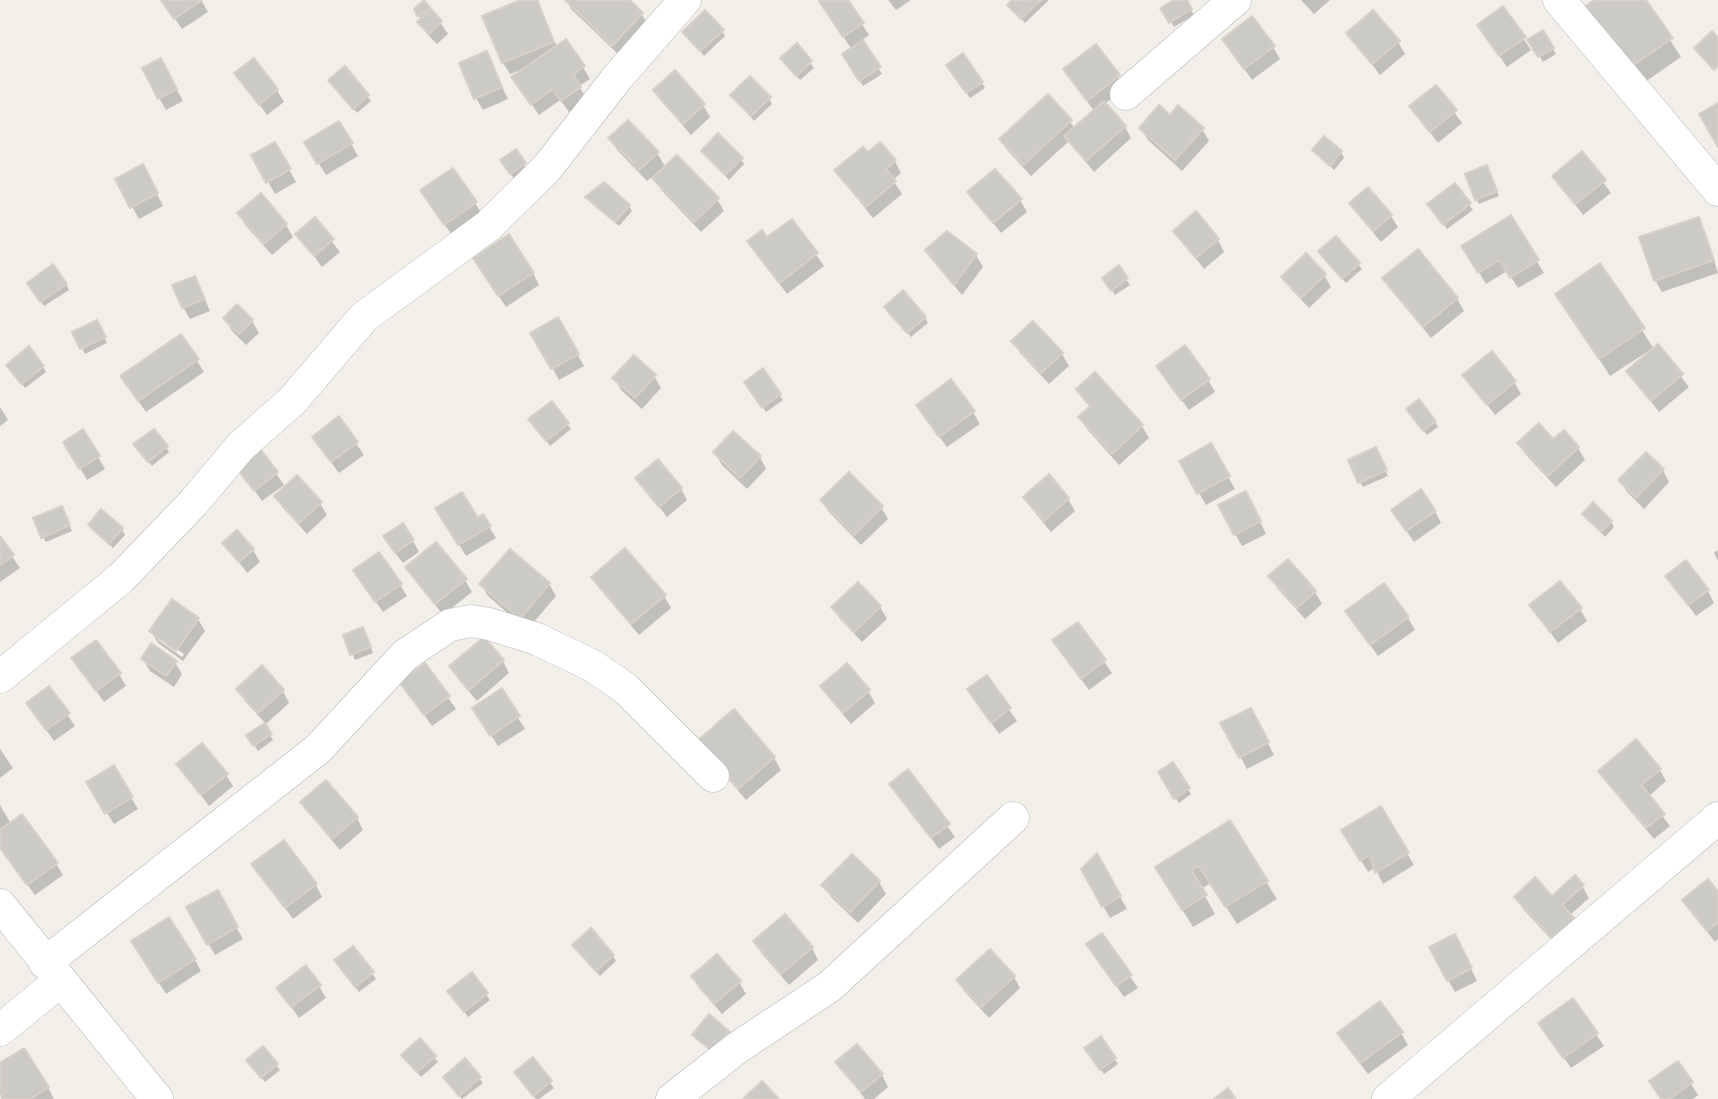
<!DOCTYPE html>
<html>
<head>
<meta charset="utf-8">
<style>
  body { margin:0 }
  canvas { display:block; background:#f1efe8 }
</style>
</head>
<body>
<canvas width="1718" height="1099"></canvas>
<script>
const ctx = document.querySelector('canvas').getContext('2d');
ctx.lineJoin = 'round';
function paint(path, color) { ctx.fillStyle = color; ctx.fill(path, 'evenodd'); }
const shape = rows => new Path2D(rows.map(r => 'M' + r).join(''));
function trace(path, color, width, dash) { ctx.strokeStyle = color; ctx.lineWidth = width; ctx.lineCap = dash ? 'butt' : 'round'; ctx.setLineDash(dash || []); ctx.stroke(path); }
paint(shape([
  [162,0,201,0,208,12,182,29],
  [525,0,536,0,557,47,583,67,590,79,579,86,587,99,569,112,560,100,539,115,521,89,523,69,510,74,503,63],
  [566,0,627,0,642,15,649,26,620,56,571,9],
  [823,0,846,0,869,35,861,41,882,74,863,86,844,55,852,50,828,13,821,1],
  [888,0,911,0,896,10],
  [1014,0,1049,0,1025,23,1009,5],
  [1178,0,1184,0,1194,15,1174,27,1163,9],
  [1301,0,1330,0,1314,14],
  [1598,0,1644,0,1681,57,1635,89],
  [425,1,448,34,437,44,427,34,420,22,421,20,416,9],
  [1503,8,1531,50,1507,67,1486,37],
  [722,31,725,36,704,56,684,32],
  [1543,32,1556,54,1543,62,1530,40],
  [1348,33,1398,42,1405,54,1380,75],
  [1224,40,1273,47,1280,59,1252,80],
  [797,46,814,68,800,80,786,64],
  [1096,47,1126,88,1104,104,1125,127,1131,138,1094,172,1069,141,1031,176,1008,151,1001,140,1048,97,1075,128,1094,111,1065,70],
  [486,54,508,99,483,110,476,98],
  [345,68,371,101,357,113,334,86],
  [951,71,982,83,985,88,970,98],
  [167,72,183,101,166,110,159,98],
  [237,74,277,90,284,102,267,115],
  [1436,87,1462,123,1438,143,1411,107],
  [655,90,703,105,710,117,691,135,662,102],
  [732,95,769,98,772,104,754,121],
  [1170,117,1202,129,1209,141,1182,171,1148,140,1141,128],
  [628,122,657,153,666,168,717,199,724,211,701,232,662,191,653,176,647,181,617,150,611,138],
  [339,123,358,156,326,175,306,143],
  [1324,139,1341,152,1344,158,1334,170,1314,150],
  [275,144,296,182,275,194,253,156],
  [516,151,531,176,518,185,502,161],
  [703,151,741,159,744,164,729,180],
  [1582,153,1611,193,1583,215,1554,176],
  [867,155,895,161,901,173,893,180,902,194,873,218,844,182,837,170],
  [1489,172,1499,196,1479,204,1476,199],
  [149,178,163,206,139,219,117,180],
  [1455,185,1473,210,1447,229,1433,209],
  [969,192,1020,200,1027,212,1001,233],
  [587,197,629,206,632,211,619,226,590,202],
  [429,202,475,203,482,214,452,235],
  [1351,203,1391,216,1398,227,1381,242,1358,215],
  [239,214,286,225,293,237,272,255,246,226],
  [1510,218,1544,273,1518,288,1507,271,1486,284,1463,246],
  [1698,219,1705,231,1718,273,1662,292,1655,280],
  [315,220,340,252,322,267,298,234],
  [792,221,824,266,787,294,749,242,767,240],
  [1175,231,1218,240,1224,252,1204,269],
  [1336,238,1362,269,1346,283,1320,252],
  [927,250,976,255,983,267,962,295,934,262],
  [1600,265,1654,349,1657,346,1689,387,1659,412,1628,371,1649,354,1647,352,1610,376,1557,294],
  [1118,268,1130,285,1115,295,1107,283],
  [482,270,533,273,539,285,506,307],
  [1324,275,1331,287,1309,308,1291,289,1284,277],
  [1385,278,1457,299,1464,311,1431,338,1392,290],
  [66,284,69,290,44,306,32,289],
  [201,290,210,311,190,319,183,307],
  [237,307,252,321,259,333,246,345,232,331,225,319],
  [886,308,925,318,928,323,911,337],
  [558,320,584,366,559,380,533,334],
  [97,322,107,343,85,354,74,333],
  [1033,323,1062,354,1069,366,1049,384,1020,353,1013,341],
  [181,336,204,372,146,412,129,388],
  [43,367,46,372,25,388,11,370],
  [762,371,783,400,766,412,749,387],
  [1465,375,1514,382,1521,394,1495,415],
  [654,376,661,388,642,409,621,390,615,378],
  [1165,378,1208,380,1215,392,1189,410],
  [1078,390,1142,426,1149,438,1119,465,1087,429,1080,417,1091,408],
  [552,403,571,429,550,446,534,425],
  [0,407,8,420,0,426],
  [973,412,980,424,947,447,925,417],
  [1411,415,1435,422,1438,427,1427,435],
  [339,419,364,455,339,473,321,449],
  [83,431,105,469,87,480,65,442],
  [1553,442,1578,448,1585,460,1556,487,1526,455,1519,444],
  [1210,445,1235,489,1206,505,1181,462],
  [166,447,169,452,152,466,139,450],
  [261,452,284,485,262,501,239,469],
  [715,453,760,457,766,469,747,489,722,465],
  [1378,454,1388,476,1363,487,1360,482],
  [1646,454,1663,470,1669,482,1644,509,1627,492,1620,480],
  [1048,477,1068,499,1075,511,1051,532,1032,509,1025,497],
  [637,478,681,489,687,500,667,517],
  [276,496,320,503,327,515,307,534,283,508],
  [822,500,881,507,888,519,861,545,829,512],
  [1252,505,1266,534,1242,546,1235,534],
  [438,509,478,520,483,516,496,538,466,556],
  [1435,511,1441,523,1414,542,1400,522],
  [64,513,72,531,46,542,43,537],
  [1584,514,1611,522,1614,527,1605,537],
  [90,525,122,529,125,535,113,548],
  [0,539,20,568,0,582],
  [413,541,419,552,403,563,392,549],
  [225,543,253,550,260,562,247,573],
  [1718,550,1718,561,1714,553],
  [510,551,549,584,556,596,527,630,488,596,481,584],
  [407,567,465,580,472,592,443,615],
  [1270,576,1315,592,1322,604,1305,619,1277,588],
  [1667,576,1708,591,1714,603,1696,616],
  [593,577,664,596,671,608,639,635,600,589],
  [362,582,400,585,407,596,383,612],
  [1531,606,1580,609,1587,621,1558,643],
  [833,607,880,607,887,619,862,642,840,619],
  [1408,618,1415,630,1378,656,1354,623],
  [198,619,205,631,183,661,158,643,151,631],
  [158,636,184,654,182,657,158,640],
  [1078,624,1112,673,1089,690,1062,653],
  [366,634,373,653,355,660,345,636],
  [143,659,175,662,182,674,174,687,150,671],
  [503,661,509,673,477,701,458,679,451,667],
  [425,665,456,709,432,726,401,683],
  [81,670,119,674,126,686,104,702],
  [986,677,1017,721,999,734,969,690],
  [822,686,868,691,875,703,851,724,829,698],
  [49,688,75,726,54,741,28,704],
  [238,689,283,691,289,703,266,724,245,701],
  [501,691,525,729,498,746,481,720],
  [1250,710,1274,755,1247,769,1223,724],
  [734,711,774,758,781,770,746,800,706,753],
  [264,726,273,740,258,751,248,735],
  [0,749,13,768,0,778],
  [178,764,226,775,233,786,209,806],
  [1172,765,1191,794,1179,803,1160,773],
  [113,768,138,809,114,824,88,783],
  [1660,770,1666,781,1648,797,1670,826,1654,839,1607,783,1600,771],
  [908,772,955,837,939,849,891,784],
  [326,783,357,818,363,830,340,850,310,814,303,802],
  [0,805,11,824,56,864,63,875,35,895,0,847],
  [1380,809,1414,865,1383,884,1375,868,1368,872,1343,830],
  [1229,823,1277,899,1237,924,1211,883,1201,889,1215,914,1193,927,1167,885],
  [852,856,879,882,886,894,858,923,831,897,824,885],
  [1097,856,1127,909,1110,918,1083,870],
  [254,865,316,885,322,897,293,919],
  [1582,886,1589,898,1569,916,1563,952,1523,909,1516,897,1552,898],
  [217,893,243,939,215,955,188,908],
  [1718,895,1718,939,1715,942,1684,901],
  [1102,935,1138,988,1124,997,1095,956],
  [755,942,812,948,818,960,789,985,762,954],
  [353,948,376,979,359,992,339,966],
  [1461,948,1477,981,1455,992,1448,980],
  [577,951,613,956,616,961,600,976],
  [140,953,195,960,201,971,166,994],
  [471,975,490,1000,468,1017,453,997],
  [693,977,739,982,746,994,722,1014,700,989],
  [1014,977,1020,988,989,1018,965,992,958,981],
  [319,986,326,998,299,1018,278,988],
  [1573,1000,1604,1046,1571,1068,1548,1035],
  [1401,1033,1408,1045,1368,1074,1346,1045],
  [1100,1039,1118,1064,1104,1074,1089,1054],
  [24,1050,48,1087,54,1099,3,1099,0,1094,0,1065],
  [403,1055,434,1057,438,1062,421,1077],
  [532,1060,554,1088,539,1099,536,1099,519,1078],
  [465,1061,483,1083,462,1099,448,1083],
  [838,1063,882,1075,888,1087,874,1099,865,1099],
  [1678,1063,1698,1095,1693,1099,1662,1099],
  [251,1065,276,1065,280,1070,265,1082]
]), '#0003');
const building = shape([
  [161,0,202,0,174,19,161,0],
  [424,0,431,9,417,16,414,9,424,0],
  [521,0,537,0,554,42,502,63,482,16,521,0],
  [565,0,630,0,643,13,612,46,565,0],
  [848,0,864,23,843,37,819,1,848,0],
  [1012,0,1041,0,1021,19,1007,5,1012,0],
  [1174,0,1187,0,1192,9,1169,23,1160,8,1174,0],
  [1594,0,1646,0,1673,38,1623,72,1580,10,1594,0],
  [1503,6,1526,37,1499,56,1477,25,1503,6],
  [431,9,442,21,429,34,417,22,431,9],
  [705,10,724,30,700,51,682,32,705,10],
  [1373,10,1400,41,1372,64,1346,33,1373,10],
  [1252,16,1275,46,1244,69,1222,39,1252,16],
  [1543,30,1554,48,1538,57,1527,40,1543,30],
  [1712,31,1718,38,1718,66,1714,70,1694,48,1712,31],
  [566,39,585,66,573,74,581,87,561,101,552,89,531,105,511,77,566,39],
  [863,40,881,67,859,81,842,54,863,40],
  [797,43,812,61,796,76,780,58,797,43],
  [1096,44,1120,75,1087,101,1063,69,1096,44],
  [487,51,502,87,474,99,459,63,487,51],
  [963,53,983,82,966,93,946,65,963,53],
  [161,58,177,89,158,99,142,68,161,58],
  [254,58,278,89,259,105,234,73,254,58],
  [345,66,369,95,353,109,328,80,345,66],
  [675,70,705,104,683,124,653,90,675,70],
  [750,76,771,97,751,116,730,95,750,76],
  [1436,85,1457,110,1430,132,1409,106,1436,85],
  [1048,94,1072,120,1023,165,999,139,1048,94],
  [1104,101,1126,126,1086,161,1064,136,1104,101],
  [1718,103,1718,147,1699,114,1718,103],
  [1159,105,1170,115,1178,105,1204,128,1175,160,1139,128,1159,105],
  [628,120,659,152,639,170,608,138,628,120],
  [339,121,353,143,317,164,304,142,339,121],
  [718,133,743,158,725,175,701,151,718,133],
  [1324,136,1342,151,1330,166,1312,150,1324,136],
  [275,142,291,169,266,183,251,155,275,142],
  [880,142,896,160,886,169,896,181,866,207,834,170,863,147,868,152,880,142],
  [516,149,526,163,510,174,500,160,516,149],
  [1582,151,1606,180,1575,204,1552,176,1582,151],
  [677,155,719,198,694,222,652,178,677,155],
  [143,164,158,193,130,208,115,179,143,164],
  [1487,165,1497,191,1475,200,1465,174,1487,165],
  [453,168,477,202,444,225,420,190,453,168],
  [995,169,1022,199,993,223,967,192,995,169],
  [604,182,630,205,615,222,585,197,604,182],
  [1455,183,1471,203,1443,225,1427,204,1455,183],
  [1368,187,1392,215,1373,231,1349,203,1368,187],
  [261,193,287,224,264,244,237,213,261,193],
  [1196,211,1219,239,1196,258,1173,231,1196,211],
  [1511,215,1539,260,1510,278,1499,260,1478,273,1461,246,1511,215],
  [315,217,334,239,314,256,295,234,315,217],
  [1699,217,1714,260,1654,281,1639,237,1699,217],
  [792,219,818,253,779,283,747,241,762,230,767,237,792,219],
  [947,231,977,254,954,285,925,250,947,231],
  [509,234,534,273,498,296,473,258,509,234],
  [1336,236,1360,263,1342,279,1318,251,1336,236],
  [1418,249,1458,298,1423,327,1382,278,1418,249],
  [1306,253,1326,274,1301,298,1281,277,1306,253],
  [1600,263,1645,328,1599,359,1555,294,1600,263],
  [53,264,67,284,40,302,27,283,53,264],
  [1119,265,1128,278,1111,291,1102,278,1119,265],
  [195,276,205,299,182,308,172,285,195,276],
  [903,290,926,317,907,333,884,307,903,290],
  [237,304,253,320,239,334,223,318,237,304],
  [558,317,579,354,551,369,530,333,558,317],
  [97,320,106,337,80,349,72,332,97,320],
  [1033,321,1063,353,1041,373,1011,341,1033,321],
  [181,334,199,359,138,401,120,376,181,334],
  [1658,344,1683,374,1651,401,1626,371,1658,344],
  [1185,345,1210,379,1181,400,1156,366,1185,345],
  [29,346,44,366,21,384,6,365,29,346],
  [1492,351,1516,381,1487,405,1462,375,1492,351],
  [634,355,656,375,635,398,612,378,634,355],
  [763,368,781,394,762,408,744,382,763,368],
  [1095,372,1143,425,1112,454,1078,417,1090,406,1076,389,1095,372],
  [951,379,975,411,939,437,916,405,951,379],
  [1419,399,1436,421,1423,431,1406,409,1419,399],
  [552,401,569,423,546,441,528,419,552,401],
  [339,416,358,442,331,462,312,437,339,416],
  [1539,423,1553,439,1564,430,1579,447,1548,476,1517,443,1539,423],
  [83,429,100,456,79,469,63,442,83,429],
  [154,429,168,446,148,462,133,444,154,429],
  [733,431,761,456,740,478,713,452,733,431],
  [1211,443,1230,476,1197,494,1179,461,1211,443],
  [1376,447,1387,470,1358,483,1348,460,1376,447],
  [261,450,278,472,254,491,237,469,261,450],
  [1646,452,1664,469,1636,498,1618,480,1646,452],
  [658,459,682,488,659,507,635,478,658,459],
  [849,472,883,506,854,535,820,500,849,472],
  [1049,474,1069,498,1044,521,1023,497,1049,474],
  [297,475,322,502,299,523,274,496,297,475],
  [1421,489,1436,511,1406,531,1391,510,1421,489],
  [1246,491,1261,521,1234,535,1218,505,1246,491],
  [462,492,478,518,483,514,491,526,458,545,435,508,462,492],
  [1593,502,1612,521,1601,532,1582,514,1593,502],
  [62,506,70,525,41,538,33,518,62,506],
  [101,509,123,528,109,544,88,525,101,509],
  [403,523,414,540,395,553,383,536,403,523],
  [237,530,254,549,239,562,222,543,237,530],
  [0,536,14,555,0,565,0,536],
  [436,542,467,579,435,604,405,567,436,542],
  [625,548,666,595,631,624,591,577,625,548],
  [510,549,550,583,520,619,479,584,510,549],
  [379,552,402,584,375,602,353,570,379,552],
  [1288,559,1316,591,1297,608,1268,576,1288,559],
  [1686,560,1709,590,1688,605,1665,576,1686,560],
  [1560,581,1582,608,1550,632,1529,605,1560,581],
  [858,582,881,606,854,632,831,607,858,582],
  [1384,583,1409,617,1370,645,1345,611,1384,583],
  [172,599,199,618,176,651,149,631,172,599],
  [1078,622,1106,660,1081,679,1052,640,1078,622],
  [363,627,371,647,350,655,343,635,363,627],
  [484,637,504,660,469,690,449,666,484,637],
  [96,640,121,673,96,691,71,658,96,640],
  [151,643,177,661,166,676,141,659,151,643],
  [425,663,450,696,424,715,399,682,425,663],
  [847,663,870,690,843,713,820,686,847,663],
  [262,665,284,690,258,713,236,689,262,665],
  [987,675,1011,708,991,723,967,689,987,675],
  [49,686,70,713,46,730,26,703,49,686],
  [502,688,520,716,490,736,472,708,502,688],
  [1251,708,1269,742,1239,758,1220,723,1251,708],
  [734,709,775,757,738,789,697,741,734,709],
  [265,723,272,734,253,746,246,735,265,723],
  [1636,739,1661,769,1641,785,1665,814,1646,828,1598,771,1636,739],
  [202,743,228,774,201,795,176,764,202,743],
  [1173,762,1190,788,1174,799,1158,772,1173,762],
  [114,765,133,797,105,814,86,782,114,765],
  [908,769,950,824,931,838,889,784,908,769],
  [326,780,358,817,332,839,300,802,326,780],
  [1381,806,1409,853,1375,873,1370,855,1360,861,1341,830,1381,806],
  [22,814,58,863,27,885,0,848,0,830,22,814],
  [1230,820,1268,881,1225,907,1199,866,1191,870,1207,895,1182,910,1155,867,1230,820],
  [284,840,317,884,285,908,251,864,284,840],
  [1097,853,1121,896,1102,907,1081,869,1097,853],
  [852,854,880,881,850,912,821,885,852,854],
  [1575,875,1584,885,1562,905,1577,921,1555,941,1514,897,1535,877,1552,896,1575,875],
  [1708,879,1718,892,1718,922,1707,931,1682,900,1708,879],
  [218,890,238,927,207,945,186,907,218,890],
  [785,914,813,947,781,974,753,941,785,914],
  [169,917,196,959,158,983,131,941,169,917],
  [591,928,614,955,596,971,572,945,591,928],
  [1102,933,1132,975,1116,986,1086,944,1102,933],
  [1455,934,1472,968,1447,981,1429,947,1455,934],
  [353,946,374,972,355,987,334,960,353,946],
  [990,949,1015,976,981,1007,956,980,990,949],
  [717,954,741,981,714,1004,691,976,717,954],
  [306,965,321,985,291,1007,276,988,306,965],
  [472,972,488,993,464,1012,447,991,472,972],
  [1573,998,1598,1033,1563,1058,1538,1023,1573,998],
  [1380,1001,1403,1032,1360,1063,1337,1033,1380,1001],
  [709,1014,730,1032,713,1052,692,1035,709,1014],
  [1101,1036,1116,1058,1100,1070,1084,1048,1101,1036],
  [420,1038,436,1056,417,1072,401,1055,420,1038],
  [857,1044,883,1074,861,1092,835,1062,857,1044],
  [263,1046,278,1064,261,1078,246,1060,263,1046],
  [24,1048,49,1087,30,1099,2,1099,0,1063,24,1048],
  [533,1057,552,1081,533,1096,514,1072,533,1057],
  [465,1058,481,1077,459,1096,443,1077,465,1058],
  [1678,1061,1693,1082,1669,1099,1661,1099,1649,1081,1678,1061],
  [762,1081,779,1099,743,1099,762,1081],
  [1228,1088,1236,1099,1214,1099,1228,1088]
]);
paint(building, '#cccac5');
trace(building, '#d6d1c6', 2);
const street = shape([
  [1559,0,1718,190],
  [1126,94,1235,0],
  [0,677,121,578,194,502,241,446,292,401,364,317,488,226,547,168,617,78,685,0],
  [0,905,157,1099],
  [45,963,318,749,405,655,450,625,471,621,489,624,537,639,593,666,625,688,713,776],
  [0,1030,60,981],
  [672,1099,737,1048,829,987,1013,818],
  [1388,1099,1718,818]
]);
trace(street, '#b5b8bc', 33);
trace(street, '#fff', 32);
</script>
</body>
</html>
